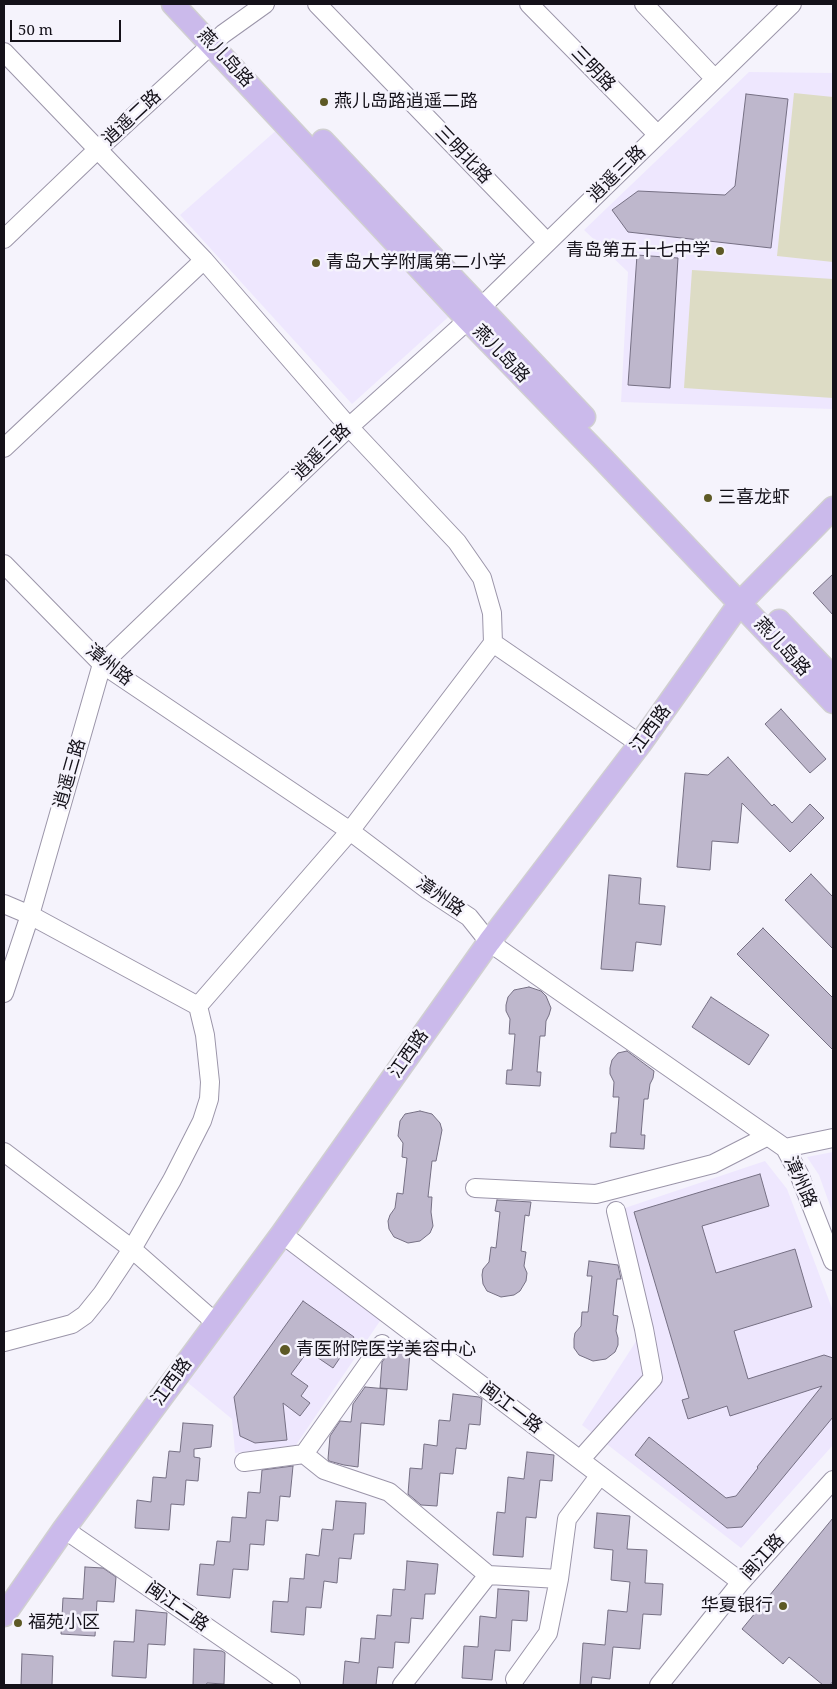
<!DOCTYPE html>
<html>
<head>
<meta charset="utf-8">
<style>
  body { margin:0 }
  #map { position:relative; width:837px; height:1689px; overflow:hidden; background:#f5f3fc; font-family:"Noto Serif",serif }
  canvas { display:block }
  .frame { position:absolute; inset:0; border:5px solid #141119; pointer-events:none }
  .scale { position:absolute; left:10px; top:20px; width:111px; height:22px; box-sizing:border-box; border:2px solid #141119; border-top:0; padding-left:6px; font-size:15px; line-height:18px; white-space:nowrap; color:#141119; -webkit-text-stroke:4px #f5f3fc; paint-order:stroke }
</style>
</head>
<body>
<div id="map">
<canvas width="837" height="1689"></canvas>
<div class="frame"></div>
<div class="scale">50 m</div>
</div>
<script>
const ctx = document.querySelector('canvas').getContext('2d');
ctx.lineJoin = 'round';
function paint(path, color) { ctx.fillStyle = color; ctx.fill(path, 'evenodd'); }
const shape = rows => new Path2D(rows.map(r => 'M' + r).join(''));
function trace(path, color, width, dash) { ctx.strokeStyle = color; ctx.lineWidth = width; ctx.lineCap = dash ? 'butt' : 'round'; ctx.setLineDash(dash || []); ctx.stroke(path); }
function write(font, color, halo, rows, align = 'center') {
  ctx.font = font + ' "Noto Serif","Noto Sans SC",serif'; ctx.lineWidth = 5; ctx.setLineDash([]); ctx.textBaseline = 'middle'; ctx.strokeStyle = halo; ctx.fillStyle = color; for (const [text, x, y, turn = 0] of rows) {
    ctx.save(); ctx.translate(x, y); ctx.rotate((+turn || 0) * Math.PI / 180); ctx.textAlign = isNaN(turn) ? turn : align; if (halo) ctx.strokeText(text, 0, 0); ctx.fillText(text, 0, 0); ctx.restore();
  }
}
paint(shape([
  [749,72,833,73,833,409,621,402,628,272,584,230],
  [279,128,455,311,352,404,180,215],
  [833,1152,833,1214,819,1175,807,1157],
  [765,1161,787,1189,833,1311,833,1445,741,1548,582,1425,644,1329,616,1211],
  [284,1246,382,1318,296,1445,235,1453,232,1419,187,1382]
]), '#eee7fe');
paint(shape([
  [794,93,833,97,833,262,777,256],
  [692,270,833,279,833,398,684,388]
]), '#dddcc5');
const building = shape([
  [746,94,788,99,771,248,628,232,612,210,638,191,725,195,735,186,746,94],
  [637,255,678,258,670,388,628,385,637,255],
  [833,574,833,615,813,593,833,574],
  [781,709,826,759,810,773,765,724,781,709],
  [728,757,772,806,774,804,792,823,810,804,824,818,790,852,742,803,738,843,712,841,710,870,677,867,685,773,708,775,728,757],
  [811,874,833,897,833,949,785,900,811,874],
  [609,875,641,878,639,904,665,906,661,945,636,942,633,971,601,969,609,875],
  [763,928,833,998,833,1050,737,954,763,928],
  [529,987,541,991,546,996,551,1008,549,1015,546,1021,545,1036,540,1036,537,1072,541,1072,540,1086,506,1084,507,1070,512,1070,515,1034,509,1034,510,1019,506,1011,506,1005,508,997,514,990,529,987],
  [711,997,769,1035,749,1065,692,1027,711,997],
  [627,1051,654,1071,653,1078,650,1084,648,1099,644,1099,641,1135,645,1135,644,1149,610,1147,611,1133,616,1133,619,1097,613,1097,614,1082,610,1074,610,1068,612,1060,618,1053,627,1051],
  [420,1111,432,1114,440,1123,442,1130,436,1161,432,1161,428,1197,432,1197,431,1212,433,1226,430,1233,420,1241,408,1243,394,1237,389,1229,388,1221,390,1215,395,1208,397,1193,403,1194,407,1158,402,1157,403,1143,398,1136,400,1121,405,1114,420,1111],
  [760,1174,769,1206,702,1226,716,1273,795,1249,812,1307,734,1331,748,1379,824,1355,833,1358,833,1417,742,1527,727,1528,635,1455,649,1437,726,1498,736,1496,758,1468,757,1467,822,1386,730,1416,727,1406,688,1419,682,1400,689,1398,634,1212,760,1174],
  [497,1200,531,1202,529,1216,525,1215,521,1251,526,1252,524,1266,527,1273,526,1281,520,1291,514,1295,501,1297,487,1291,483,1284,482,1275,483,1269,489,1262,491,1247,496,1248,500,1212,495,1211,497,1200],
  [589,1261,618,1265,621,1279,617,1279,613,1315,618,1316,616,1331,618,1338,618,1345,615,1352,606,1359,593,1361,579,1355,574,1348,574,1339,575,1333,581,1326,582,1312,588,1312,592,1276,587,1276,589,1261],
  [303,1301,354,1337,333,1368,308,1351,291,1374,308,1386,301,1396,310,1403,300,1416,283,1403,287,1440,255,1443,240,1436,234,1397,303,1301],
  [391,1350,410,1352,407,1390,380,1388,382,1362,391,1350],
  [365,1387,387,1389,384,1425,361,1423,358,1467,344,1465,329,1461,328,1459,330,1436,340,1421,351,1422,353,1404,365,1387],
  [453,1394,479,1397,482,1399,480,1425,469,1424,466,1449,456,1448,453,1474,440,1473,437,1506,421,1505,408,1494,410,1468,422,1469,424,1444,437,1446,439,1420,450,1421,453,1394],
  [183,1423,213,1425,211,1447,194,1449,194,1457,200,1458,198,1481,186,1480,184,1505,171,1504,169,1530,135,1528,137,1500,151,1502,153,1477,166,1478,169,1451,180,1452,183,1423],
  [527,1452,554,1455,552,1481,540,1480,536,1518,526,1517,523,1557,493,1555,497,1512,505,1513,508,1477,524,1479,527,1452],
  [293,1466,290,1497,280,1496,278,1521,266,1520,264,1545,250,1544,248,1570,233,1569,230,1598,197,1595,200,1564,214,1565,217,1541,230,1542,232,1517,246,1518,248,1492,260,1493,262,1470,293,1466],
  [336,1501,366,1503,364,1534,354,1534,351,1559,339,1558,337,1583,324,1581,321,1608,306,1607,304,1635,271,1632,273,1601,288,1602,290,1578,304,1579,306,1554,319,1556,322,1529,333,1530,336,1501],
  [597,1513,630,1516,627,1549,647,1550,645,1583,663,1584,661,1615,643,1614,640,1649,613,1647,610,1679,592,1677,591,1685,580,1685,583,1643,605,1645,608,1610,627,1612,630,1582,611,1580,613,1550,594,1548,597,1513],
  [833,1518,833,1681,830,1685,823,1685,789,1657,783,1664,742,1629,833,1518],
  [407,1561,438,1564,435,1594,425,1594,423,1619,411,1618,409,1643,395,1642,393,1668,378,1667,376,1685,343,1685,345,1661,359,1663,361,1638,375,1639,377,1615,391,1616,393,1589,405,1590,407,1561],
  [85,1567,103,1568,116,1577,114,1602,97,1601,95,1636,61,1634,63,1598,83,1599,85,1567],
  [498,1589,529,1591,527,1621,512,1620,510,1651,495,1650,492,1680,462,1678,464,1646,478,1647,480,1616,496,1618,498,1589],
  [136,1610,167,1613,165,1645,148,1644,146,1678,112,1676,114,1641,134,1642,136,1610],
  [194,1649,222,1651,225,1653,224,1684,207,1683,206,1685,193,1685,194,1649],
  [22,1654,53,1656,52,1685,21,1685,22,1654]
]);
paint(building, '#beb7cc');
trace(building, '#767084', 1);
const minor = shape([
  [317,4,547,242],
  [529,4,657,134],
  [644,4,715,79],
  [4,52,204,260,349,427,457,542,482,578,492,613,493,643,350,831,198,1006],
  [4,239,97,150,223,34,265,4],
  [4,448,204,260],
  [4,564,102,664,350,831,428,890,469,917,489,942,785,1148,799,1174,833,1261],
  [493,643,640,744],
  [4,904,30,915,198,1006,205,1035,210,1082,209,1099,202,1121,172,1180,132,1249,102,1294,85,1315,72,1324,4,1342],
  [4,993,30,915,102,664,349,427,468,320,792,4],
  [785,1148,833,1138],
  [4,1152,132,1249,216,1323],
  [475,1188,596,1194,713,1164,768,1136],
  [282,1234,741,1582],
  [304,1454,382,1344],
  [580,1460,653,1378,644,1329,616,1211],
  [244,1462,304,1454,324,1470,389,1492,488,1575,402,1685],
  [64,1529,291,1685],
  [488,1575,559,1579,548,1633,515,1679],
  [559,1579,567,1519,600,1475],
  [659,1685,741,1582,833,1480]
]);
const major = shape([
  [173,4,468,320,601,457,833,702],
  [323,141,584,417],
  [779,621,833,678],
  [4,1615,64,1529,282,1234,489,942,640,744,740,603,833,508]
]);
trace(minor, '#9b95a9', 20);
trace(major, '#d0cfd1', 25);
trace(minor, '#fff', 18);
trace(major, '#cbbaeb', 22);
for (const [x, y, r, color] of [
  [324,102,5,"#5d5925"],
  [720,251,5,"#5d5925"],
  [316,263,5,"#5d5925"],
  [708,498,5,"#5d5925"],
  [285,1350,6,"#5d5925"],
  [783,1606,5,"#5d5925"],
  [18,1623,5,"#5d5925"]
]) { const dot = new Path2D(); dot.arc(x, y, r, 0, 2 * Math.PI); ctx.fillStyle = color; ctx.fill(dot); trace(dot, '#f5f3fc', 2); }
write('18px', '#141119', '#f5f3fc', [
  ["燕儿岛路",225,58,47],
  ["三明路",593,69,46],
  ["逍遥二路",132,118,-43],
  ["三明北路",463,155,46],
  ["逍遥三路",617,174,-44],
  ["燕儿岛路",501,354,46],
  ["逍遥三路",322,452,-44],
  ["燕儿岛路",782,647,47],
  ["漳州路",109,665,39],
  ["江西路",651,729,-54],
  ["逍遥三路",70,774,-74],
  ["漳州路",440,897,35],
  ["江西路",409,1054,-55],
  ["漳州路",800,1182,66],
  ["江西路",172,1382,-54],
  ["闽江一路",511,1408,37],
  ["闽江路",763,1557,-48],
  ["闽江二路",177,1607,35]
]);
write('18px', '#141119', '#f5f3fc', [
  ["燕儿岛路逍遥二路",334,102],
  ["青岛第五十七中学",710,251,"right"],
  ["青岛大学附属第二小学",326,263],
  ["三喜龙虾",718,498],
  ["青医附院医学美容中心",296,1350],
  ["华夏银行",773,1606,"right"],
  ["福苑小区",28,1623]
], 'left');
</script>
</body>
</html>
